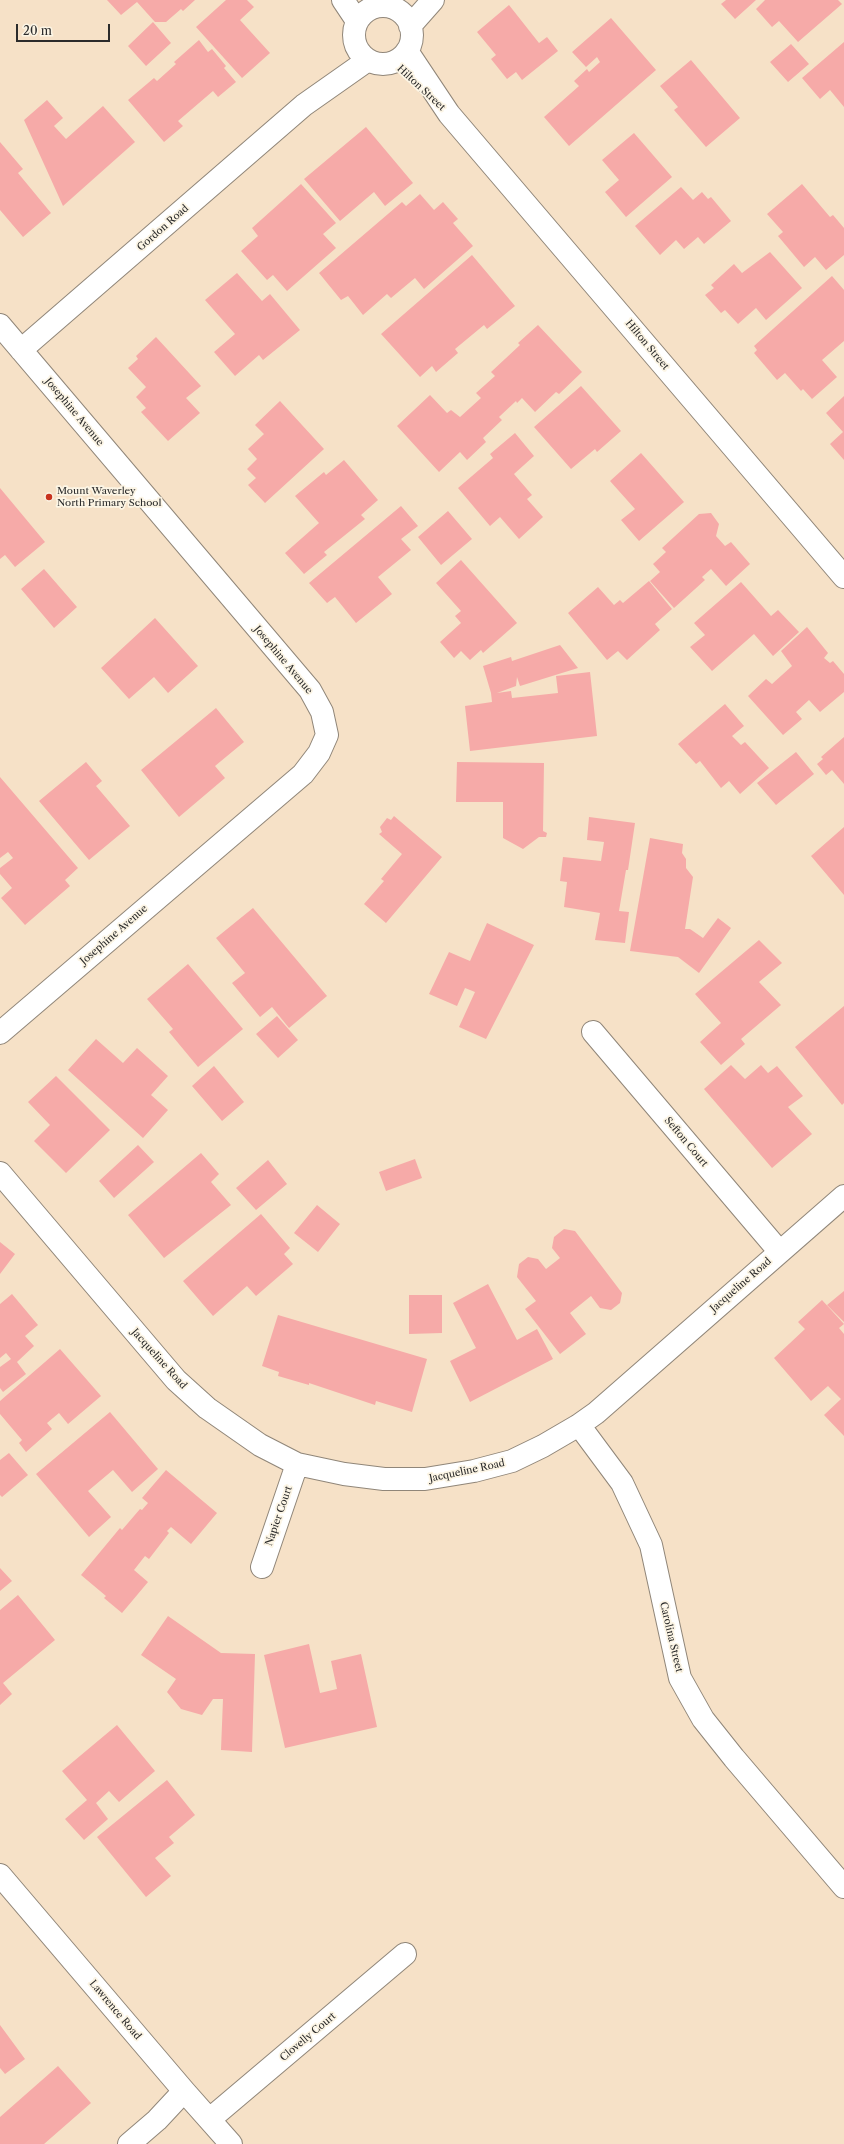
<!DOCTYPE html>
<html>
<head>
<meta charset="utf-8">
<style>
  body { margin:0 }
  #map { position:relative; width:844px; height:2144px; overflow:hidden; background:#f6e1c7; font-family:"Libre Caslon Text",serif }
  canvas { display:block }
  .scale { position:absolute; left:16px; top:24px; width:94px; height:18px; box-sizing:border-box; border:2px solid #2b2b2b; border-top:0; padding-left:5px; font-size:12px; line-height:14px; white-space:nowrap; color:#2b2b2b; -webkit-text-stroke:3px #fcf5e5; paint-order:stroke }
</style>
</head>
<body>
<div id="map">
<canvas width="844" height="2144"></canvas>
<div class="scale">20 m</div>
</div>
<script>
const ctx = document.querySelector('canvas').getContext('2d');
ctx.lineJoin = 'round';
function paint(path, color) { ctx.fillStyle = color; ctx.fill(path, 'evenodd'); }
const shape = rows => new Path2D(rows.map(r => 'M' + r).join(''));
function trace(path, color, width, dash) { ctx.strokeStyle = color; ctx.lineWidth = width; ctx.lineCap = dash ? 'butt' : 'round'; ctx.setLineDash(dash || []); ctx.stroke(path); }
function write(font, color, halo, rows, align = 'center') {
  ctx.font = font + ' "Libre Caslon Text",serif'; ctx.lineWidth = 3.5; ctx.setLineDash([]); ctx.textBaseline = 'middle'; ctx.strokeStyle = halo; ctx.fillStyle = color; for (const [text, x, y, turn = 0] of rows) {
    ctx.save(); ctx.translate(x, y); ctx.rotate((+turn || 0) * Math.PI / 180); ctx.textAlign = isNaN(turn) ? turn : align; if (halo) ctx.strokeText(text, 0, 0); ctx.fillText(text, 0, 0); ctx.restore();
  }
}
paint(shape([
  [107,0,195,0,183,11,181,9,166,22,155,22,137,2,121,15],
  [226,0,247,0,254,7,240,20,270,53,242,78,196,27],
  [726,0,756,0,735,19,721,4],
  [765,0,838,0,842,4,798,42,779,21,772,27,756,9],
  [509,5,539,43,547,37,558,51,522,80,516,72,507,79,491,59,496,55,477,32],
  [611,18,656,70,569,146,544,117,579,86,574,81,587,69,589,72,600,62,597,57,586,67,572,52],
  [153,22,171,43,146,66,128,46],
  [199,40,208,52,212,49,226,66,224,68,236,82,218,97,213,91,178,121,183,126,164,142,128,100,154,78,157,81,176,64,174,62],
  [844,42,844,107,830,90,820,99,802,78],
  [791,44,809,64,788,82,770,62],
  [691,60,740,118,706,147,674,110,678,107,660,86],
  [47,100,63,118,54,126,66,139,103,106,135,142,63,206,24,120],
  [366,127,413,183,385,206,374,192,340,221,304,179],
  [634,133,672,177,626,217,605,192,619,180,602,160],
  [0,142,23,169,18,173,51,213,23,237,0,210],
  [301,184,336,223,323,234,336,248,287,291,273,275,267,280,241,251,258,236,252,228],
  [802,184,830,217,833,215,844,228,844,255,826,270,815,257,804,267,778,236,783,232,767,214],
  [681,187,693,200,702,192,708,199,711,197,731,221,704,244,698,237,684,249,676,240,660,255,635,226],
  [420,194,434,210,443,202,458,219,453,223,473,246,424,289,415,278,391,298,387,294,363,315,348,296,341,300,319,273,402,202,406,206],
  [770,252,802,288,766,320,756,308,738,324,725,310,721,313,705,295,714,288,711,285,734,264,742,273],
  [472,255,515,306,487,329,484,325,455,349,458,353,436,372,432,366,420,377,381,334],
  [237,273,262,301,270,294,300,330,263,360,259,355,235,376,214,352,235,334,205,300],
  [832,276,844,290,844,341,822,360,837,377,812,399,803,389,801,391,785,373,777,380,754,353,757,350,754,346],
  [538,325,582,372,559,394,556,392,535,412,522,398,517,403,516,401,499,417,502,420,483,438,486,442,467,460,460,452,439,472,397,426,430,395,447,413,451,410,460,417,481,398,476,393,495,376,491,372,520,345,518,343],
  [156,337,201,386,186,398,200,413,168,441,141,412,146,408,136,397,146,387,128,368,138,359,136,356],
  [581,386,621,431,597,452,595,449,571,469,534,427],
  [844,396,844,460,830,444,843,432,826,413],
  [280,401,324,449,265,503,248,485,256,478,247,469,257,459,248,449,264,434,255,425],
  [515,433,534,456,514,474,532,495,527,499,543,517,519,539,500,517,490,526,458,488,493,458,490,454],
  [641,453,684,502,639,541,621,520,635,509,610,481],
  [344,460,378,500,361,515,365,519,324,552,327,555,304,574,285,553,319,523,295,496,324,472,326,475],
  [0,488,45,542,15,567,5,555,0,559],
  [401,506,418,526,401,539,411,550,378,577,392,594,356,623,335,597,327,603,309,583],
  [448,511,472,539,441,565,418,537],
  [711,513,719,524,716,536,725,546,731,542,750,564,726,586,711,569,702,577,705,580,674,608,650,581,660,572,653,564,666,552,662,548,699,514],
  [461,560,517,623,483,653,481,650,470,660,461,651,454,658,440,642,461,623,455,616,461,611,436,583],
  [44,569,77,607,54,628,21,589],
  [649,581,672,609,655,624,660,630,627,660,618,651,607,660,568,613,598,587,614,605,620,600,623,603],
  [741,582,771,616,778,610,799,632,773,656,754,634,712,671,690,647,705,635,694,623],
  [155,618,198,666,168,693,154,677,129,699,101,668],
  [807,627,828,653,824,658,830,663,833,661,844,674,844,692,820,712,809,700,796,712,802,719,783,735,748,696,766,679,772,684,792,666,781,651],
  [560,645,578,668,520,686,517,677,516,686,497,693,511,691,512,698,558,693,556,676,590,672,597,736,470,751,465,706,492,702,491,693,483,666,511,657,512,661],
  [725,704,744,726,732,736,741,745,745,742,769,768,740,794,729,781,721,788,700,761,696,764,678,744],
  [216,708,244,742,215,766,225,778,179,817,141,770],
  [844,737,844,784,832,770,826,775,817,764,823,759,821,757],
  [796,752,814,774,776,805,757,783],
  [86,762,102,781,96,786,130,826,89,860,39,801],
  [457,762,544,763,543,831,547,833,546,837,539,837,523,849,503,838,503,802,456,802],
  [0,777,78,868,65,880,70,886,25,925,1,898,12,888,0,874,0,868,13,858,8,852,0,858],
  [394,816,442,857,386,923,364,904,384,881,381,879,402,854,379,834,382,832,380,827,387,818,391,820],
  [589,817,635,823,628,870,626,870,619,911,629,912,625,943,595,940,600,913,564,907,567,882,560,881,563,857,601,861,604,842,587,840],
  [844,827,844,895,811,856],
  [650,838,683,844,682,853,686,859,686,868,693,877,685,929,690,929,703,938,718,918,731,928,699,973,678,957,630,951],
  [253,908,327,996,289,1028,272,1007,260,1017,232,983,245,973,216,938],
  [487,923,534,945,486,1039,459,1027,475,992,465,988,457,1006,429,994,449,952,470,961],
  [759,940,782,963,759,982,781,1005,741,1039,745,1044,721,1065,700,1042,721,1023,695,994],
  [188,964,243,1029,198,1067,169,1032,173,1029,147,999],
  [844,1006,844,1103,842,1105,795,1047],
  [277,1016,298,1040,278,1058,256,1034],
  [96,1039,123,1063,137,1048,168,1076,151,1095,168,1110,143,1138,68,1070],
  [731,1065,745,1079,761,1065,768,1073,777,1066,803,1096,788,1107,812,1134,772,1168,704,1089],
  [214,1066,244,1102,222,1121,192,1086],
  [56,1076,110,1130,66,1173,34,1141,50,1125,28,1102],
  [138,1145,154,1162,114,1198,99,1181],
  [201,1153,219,1174,211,1182,231,1205,164,1258,128,1215],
  [415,1159,422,1178,386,1191,379,1172],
  [268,1160,287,1184,256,1210,236,1188],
  [317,1205,340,1224,318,1252,294,1233],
  [261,1214,290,1248,284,1254,293,1264,256,1296,247,1286,213,1316,183,1281],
  [564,1229,575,1231,622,1293,620,1303,611,1310,600,1308,591,1296,570,1313,586,1334,560,1354,525,1309,536,1301,517,1277,519,1264,528,1257,538,1259,546,1269,560,1258,552,1248,554,1237],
  [0,1242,15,1254,0,1274],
  [488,1284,517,1340,537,1329,553,1359,470,1402,450,1361,476,1348,453,1303],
  [844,1291,844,1322,827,1305],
  [12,1294,38,1325,25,1336,34,1346,17,1362,26,1374,3,1392,0,1388,0,1367,11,1359,6,1353,0,1358,0,1304],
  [409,1295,442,1295,442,1333,409,1334],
  [822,1300,844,1324,839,1328,844,1334,844,1436,824,1415,841,1399,828,1386,811,1401,774,1358,805,1329,798,1322],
  [278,1315,427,1359,412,1412,376,1401,375,1405,309,1383,309,1385,278,1376,279,1372,262,1366],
  [60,1349,101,1396,68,1424,59,1413,47,1423,52,1429,26,1452,19,1443,22,1440,0,1414,0,1401],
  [110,1412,158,1469,132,1492,113,1470,88,1491,111,1517,89,1537,36,1474],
  [9,1453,28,1475,2,1497,0,1495,0,1460],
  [166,1470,217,1513,191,1544,171,1527,167,1531,169,1533,149,1559,145,1556,134,1570,148,1582,122,1613,104,1598,106,1596,81,1575,120,1528,122,1530,140,1509,142,1510,148,1503,142,1498],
  [0,1568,12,1581,0,1591],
  [18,1595,55,1640,3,1683,12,1694,0,1705,0,1610],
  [168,1616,221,1653,255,1654,252,1752,221,1750,223,1699,213,1699,202,1715,181,1709,167,1692,176,1679,141,1655],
  [309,1644,320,1693,337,1689,331,1661,361,1654,377,1727,285,1748,264,1655],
  [117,1725,155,1771,119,1802,109,1791,96,1803,108,1819,84,1840,65,1819,87,1800,62,1771],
  [167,1780,195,1815,169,1837,174,1843,155,1858,171,1876,146,1897,97,1837],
  [0,2025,25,2059,5,2074,0,2068],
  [58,2066,91,2103,44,2144,0,2144,0,2117]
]), '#f6aaa8');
const minor = shape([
  [343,0,357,21],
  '354 35a29 29 0 1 1 58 0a29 29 0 1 1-58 0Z',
  [410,26,433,0],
  [407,51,449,114,844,577],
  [0,325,310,690,322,712,327,735,319,753,303,774,0,1033],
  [21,350,304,105,368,60],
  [593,1032,779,1251],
  [0,1173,176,1380,207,1408,260,1445,297,1464,344,1474,384,1479,425,1479,474,1471,512,1461,543,1446,579,1425,596,1413,844,1196],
  [579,1425,622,1483,651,1545,680,1678,703,1719,734,1758,844,1887],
  [262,1567,297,1464],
  [0,1875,184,2091,231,2144],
  [210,2119,405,1954],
  [129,2144,157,2120,184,2091]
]);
trace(minor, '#908679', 24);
trace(minor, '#fff', 22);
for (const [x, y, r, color] of [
  [49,497,4,"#c8321e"]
]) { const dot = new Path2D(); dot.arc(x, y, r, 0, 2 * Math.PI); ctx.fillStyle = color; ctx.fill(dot); trace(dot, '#fcf5e5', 1.5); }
write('10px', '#2b2b2b', '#fcf5e5', [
  ["Hilton Street",421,88,43],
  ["Gordon Road",163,228,-41],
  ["Hilton Street",647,345,50],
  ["Josephine Avenue",74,412,50],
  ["Josephine Avenue",283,660,50],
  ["Josephine Avenue",114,935,-41],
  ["Sefton Court",686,1142,50],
  ["Jacqueline Road",741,1285,-41],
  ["Jacqueline Road",159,1359,48],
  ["Jacqueline Road",467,1471,-12],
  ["Napier Court",279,1516,-71],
  ["Carolina Street",671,1637,77],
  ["Lawrence Road",115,2010,50],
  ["Clovelly Court",308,2037,-40]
]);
write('10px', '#2b2b2b', '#fcf5e5', [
  ["Mount Waverley",57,491],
  ["North Primary School",57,503]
], 'left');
</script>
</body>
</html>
